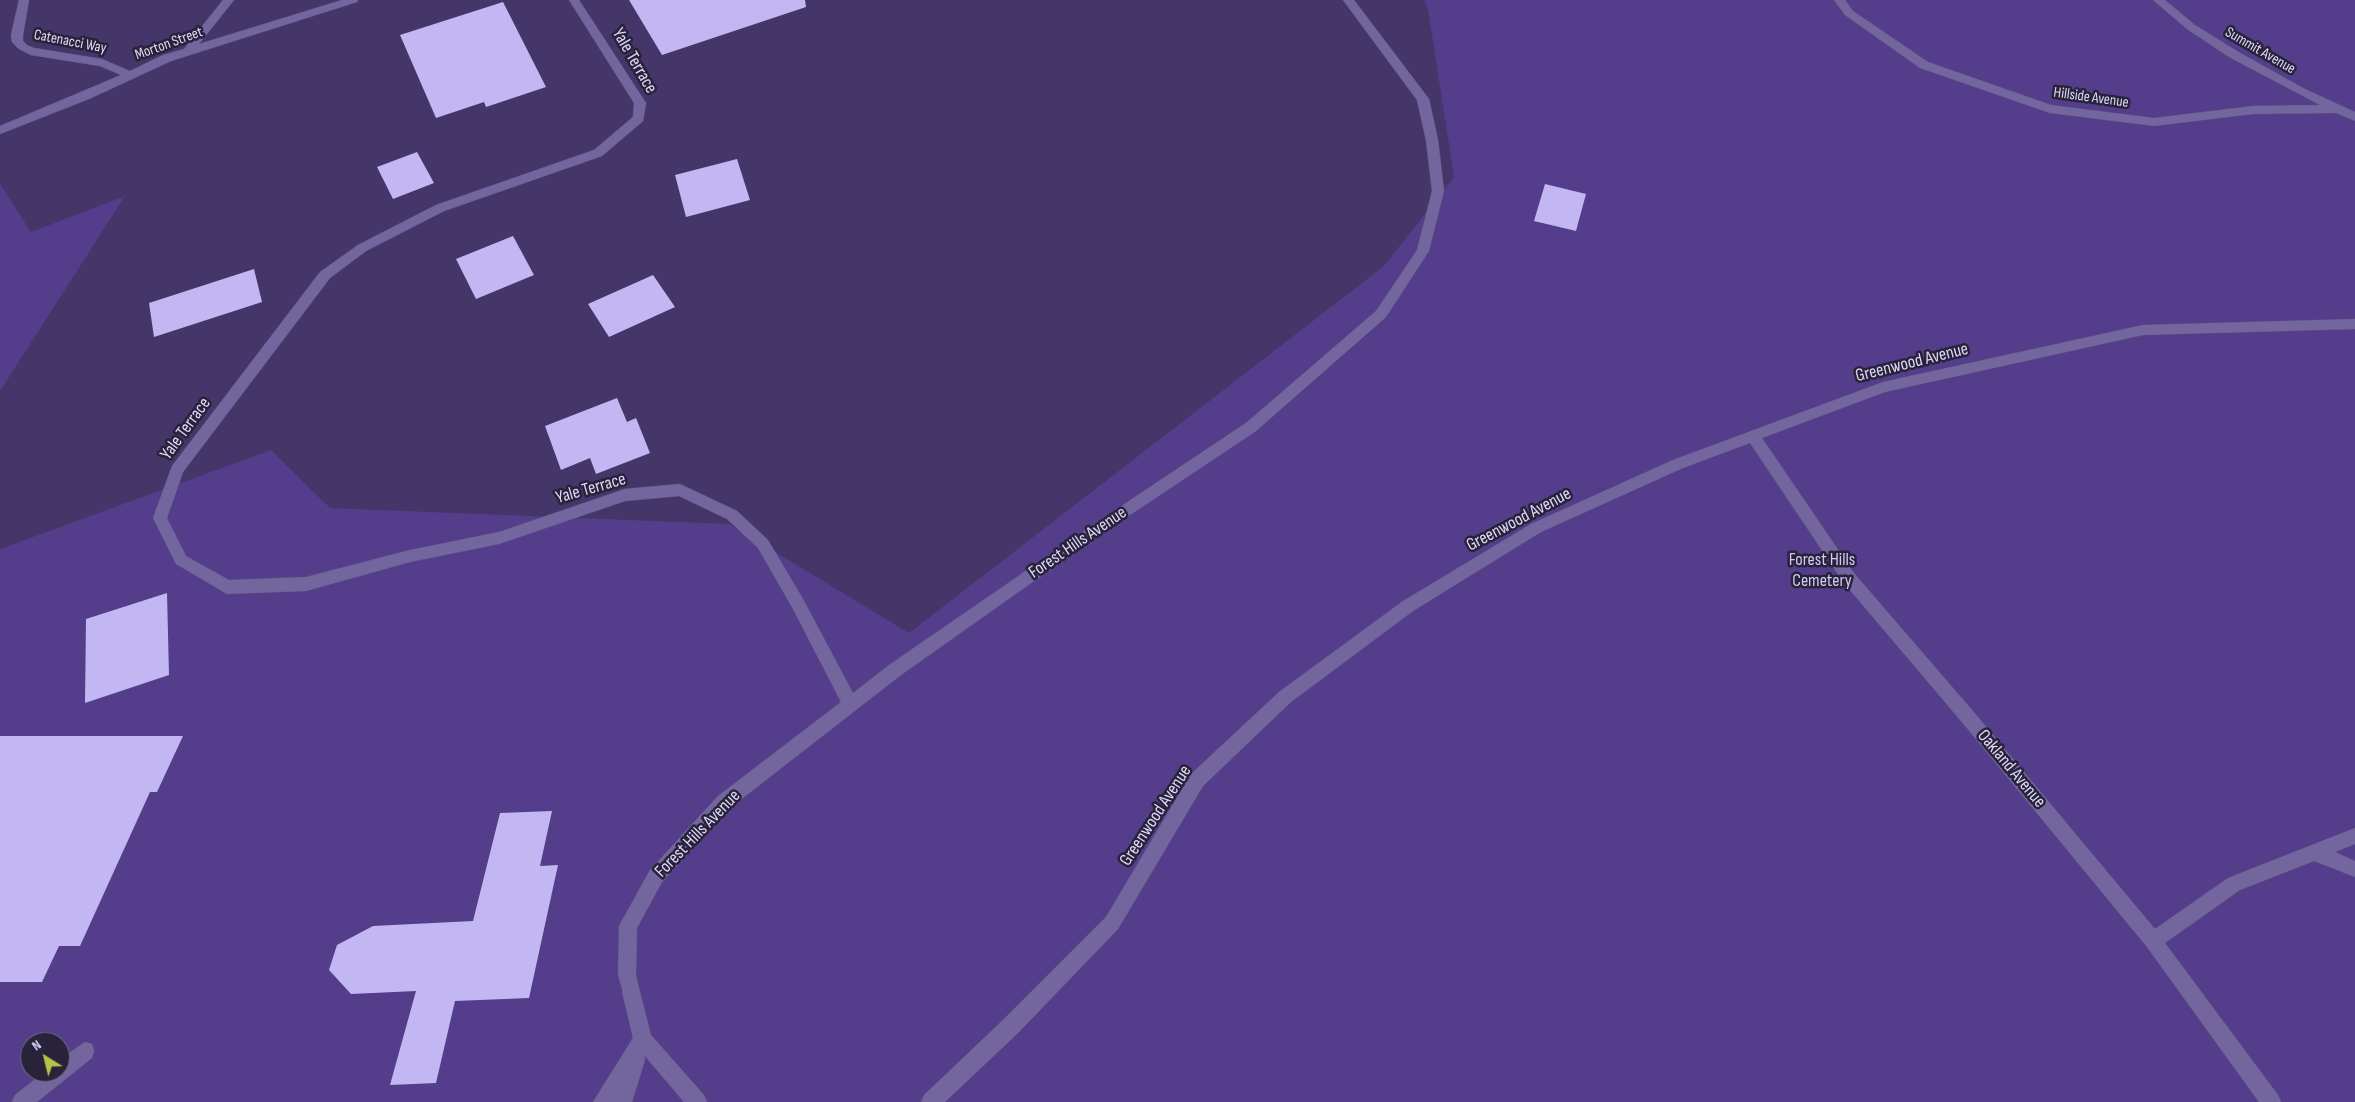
<!DOCTYPE html>
<html>
<head>
<meta charset="utf-8">
<style>
  body { margin:0 }
  #map { position:relative; width:2355px; height:1102px; overflow:hidden; background:#443669; font-family:"Sofia Sans Condensed",sans-serif }
  canvas { display:block }
  .north { position:absolute; left:20px; top:1032px; width:50px; height:50px; box-sizing:border-box; background:#28233a; border:1px solid #716c86; border-radius:50%; rotate:324deg; font-size:14px; font-weight:700; line-height:20px; text-align:center; color:#dfd9f9 }
  .north::after { content:''; display:block; margin:auto; width:18px; height:22px; background:#b6c148; clip-path:polygon(50% 0,100% 100%,50% 72%,0 100%) }
</style>
</head>
<body>
<div id="map">
<canvas width="2355" height="1102"></canvas>
<div class="north">N</div>
</div>
<script>
const ctx = document.querySelector('canvas').getContext('2d');
ctx.lineJoin = 'round';
function paint(path, color) { ctx.fillStyle = color; ctx.fill(path, 'evenodd'); }
const shape = rows => new Path2D(rows.map(r => 'M' + r).join(''));
function trace(path, color, width, dash) { ctx.strokeStyle = color; ctx.lineWidth = width; ctx.lineCap = dash ? 'butt' : 'round'; ctx.setLineDash(dash || []); ctx.stroke(path); }
function write(font, color, halo, rows, align = 'center') {
  ctx.font = font + ' "Sofia Sans Condensed",sans-serif'; ctx.lineWidth = 5; ctx.setLineDash([]); ctx.textBaseline = 'middle'; ctx.strokeStyle = halo; ctx.fillStyle = color; for (const [text, x, y, turn = 0] of rows) {
    ctx.save(); ctx.translate(x, y); ctx.rotate((+turn || 0) * Math.PI / 180); ctx.textAlign = isNaN(turn) ? turn : align; if (halo) ctx.strokeText(text, 0, 0); ctx.fillText(text, 0, 0); ctx.restore();
  }
}
paint(shape([
  [1424,0,2355,0,2355,1102,0,1102,0,549,271,450,330,508,729,524,909,633,1384,266,1454,177,1428,9],
  [30,1042,60,1042,60,1072,30,1072],
  [0,184,31,232,125,196,0,391]
]), '#543d8a');
paint(shape([
  [629,0,805,0,806,7,662,55],
  [503,2,546,87,486,107,484,102,436,118,400,35],
  [417,152,434,183,393,199,377,167],
  [737,159,750,200,686,217,675,175],
  [1545,184,1586,194,1576,231,1534,221],
  [513,236,534,275,476,299,456,259],
  [254,269,262,302,154,337,149,303],
  [653,275,675,307,609,337,588,304],
  [617,398,627,422,636,418,650,453,596,474,590,458,561,470,545,426],
  [167,593,169,675,85,703,86,619],
  [0,736,183,736,157,792,150,792,80,946,59,946,42,982,0,982],
  [552,811,540,866,558,865,529,998,455,1001,436,1083,390,1085,416,991,351,994,329,970,337,945,373,926,473,921,500,813]
]), '#c3b7f3');
const lane = shape([
  [1834,0,1845,0,1853,11,1928,62,2051,105,2154,118,2253,106,2320,105,2229,57,2187,29,2153,0,2165,0,2195,25,2237,51,2303,88,2355,112,2355,121,2336,113,2253,114,2154,126,2050,113,1920,68,1845,15,1834,0],
  [2355,319,2355,329,2143,335,1885,392,1762,438,1854,573,1978,717,2155,929,2228,878,2355,828,2355,844,2335,852,2355,861,2355,877,2314,861,2240,890,2165,943,2278,1095,2281,1102,2259,1102,2147,947,1966,727,1844,583,1750,443,1683,468,1541,532,1413,611,1291,702,1203,786,1118,929,1018,1033,945,1102,921,1102,924,1095,1004,1019,1106,917,1191,774,1279,692,1403,601,1531,524,1673,460,1883,382,2143,325,2355,319],
  [631,983,637,986,640,992,651,1035,704,1095,707,1102,684,1102,644,1055,645,1060,632,1102,593,1102,633,1038,622,992,625,986,631,983],
  [85,1042,92,1044,94,1051,92,1058,37,1102,12,1102,15,1095,44,1072,60,1072,60,1059,85,1042]
]);
const street = shape([
  [19,0,29,0,23,35,23,41,27,45,34,48,102,59,130,71,163,55,184,49,223,0,234,0,199,44,342,0,358,0,357,2,171,61,89,99,0,134,0,126,121,75,100,66,31,55,19,49,12,42,11,35,19,0],
  [569,0,579,0,646,103,643,121,602,156,444,211,366,251,330,278,183,472,167,518,186,556,229,580,306,577,410,550,499,532,625,489,680,484,737,511,768,540,803,599,853,693,889,665,1075,537,1246,423,1376,311,1417,250,1432,191,1426,140,1417,100,1343,0,1354,0,1429,99,1438,140,1444,191,1429,251,1386,317,1256,431,1085,545,901,675,730,808,662,882,637,928,636,975,640,992,637,998,631,1001,625,998,618,975,619,926,650,870,718,796,841,702,793,609,758,548,727,519,679,496,625,501,499,544,410,562,306,591,227,594,176,564,153,518,172,466,320,272,358,245,436,205,594,150,633,117,634,103,569,0]
]);
trace(lane, '#5d517c', 1);
trace(street, '#5d517c', 1);
paint(lane, '#73669e');
paint(street, '#73669e');
write('15px', '#dfd9f9', '#28233a', [
  ["Catenacci Way",70,42,11],
  ["Morton Street",169,44,-20],
  ["Summit Avenue",2260,51,30],
  ["Hillside Avenue",2091,98,8]
]);
write('18px', '#dfd9f9', '#28233a', [
  ["Yale Terrace",634,61,60],
  ["Greenwood Avenue",1912,363,-14],
  ["Yale Terrace",186,429,-54],
  ["Yale Terrace",591,489,-16],
  ["Greenwood Avenue",1519,520,-28],
  ["Forest Hills Avenue",1078,543,-34],
  ["Oakland Avenue",2011,769,50],
  ["Greenwood Avenue",1156,816,-57],
  ["Forest Hills Avenue",698,834,-46]
]);
write('18px', '#d2c9f6', '#28233a', [
  ["Forest Hills",1822,560],
  ["Cemetery",1822,581]
]);
</script>
</body>
</html>
